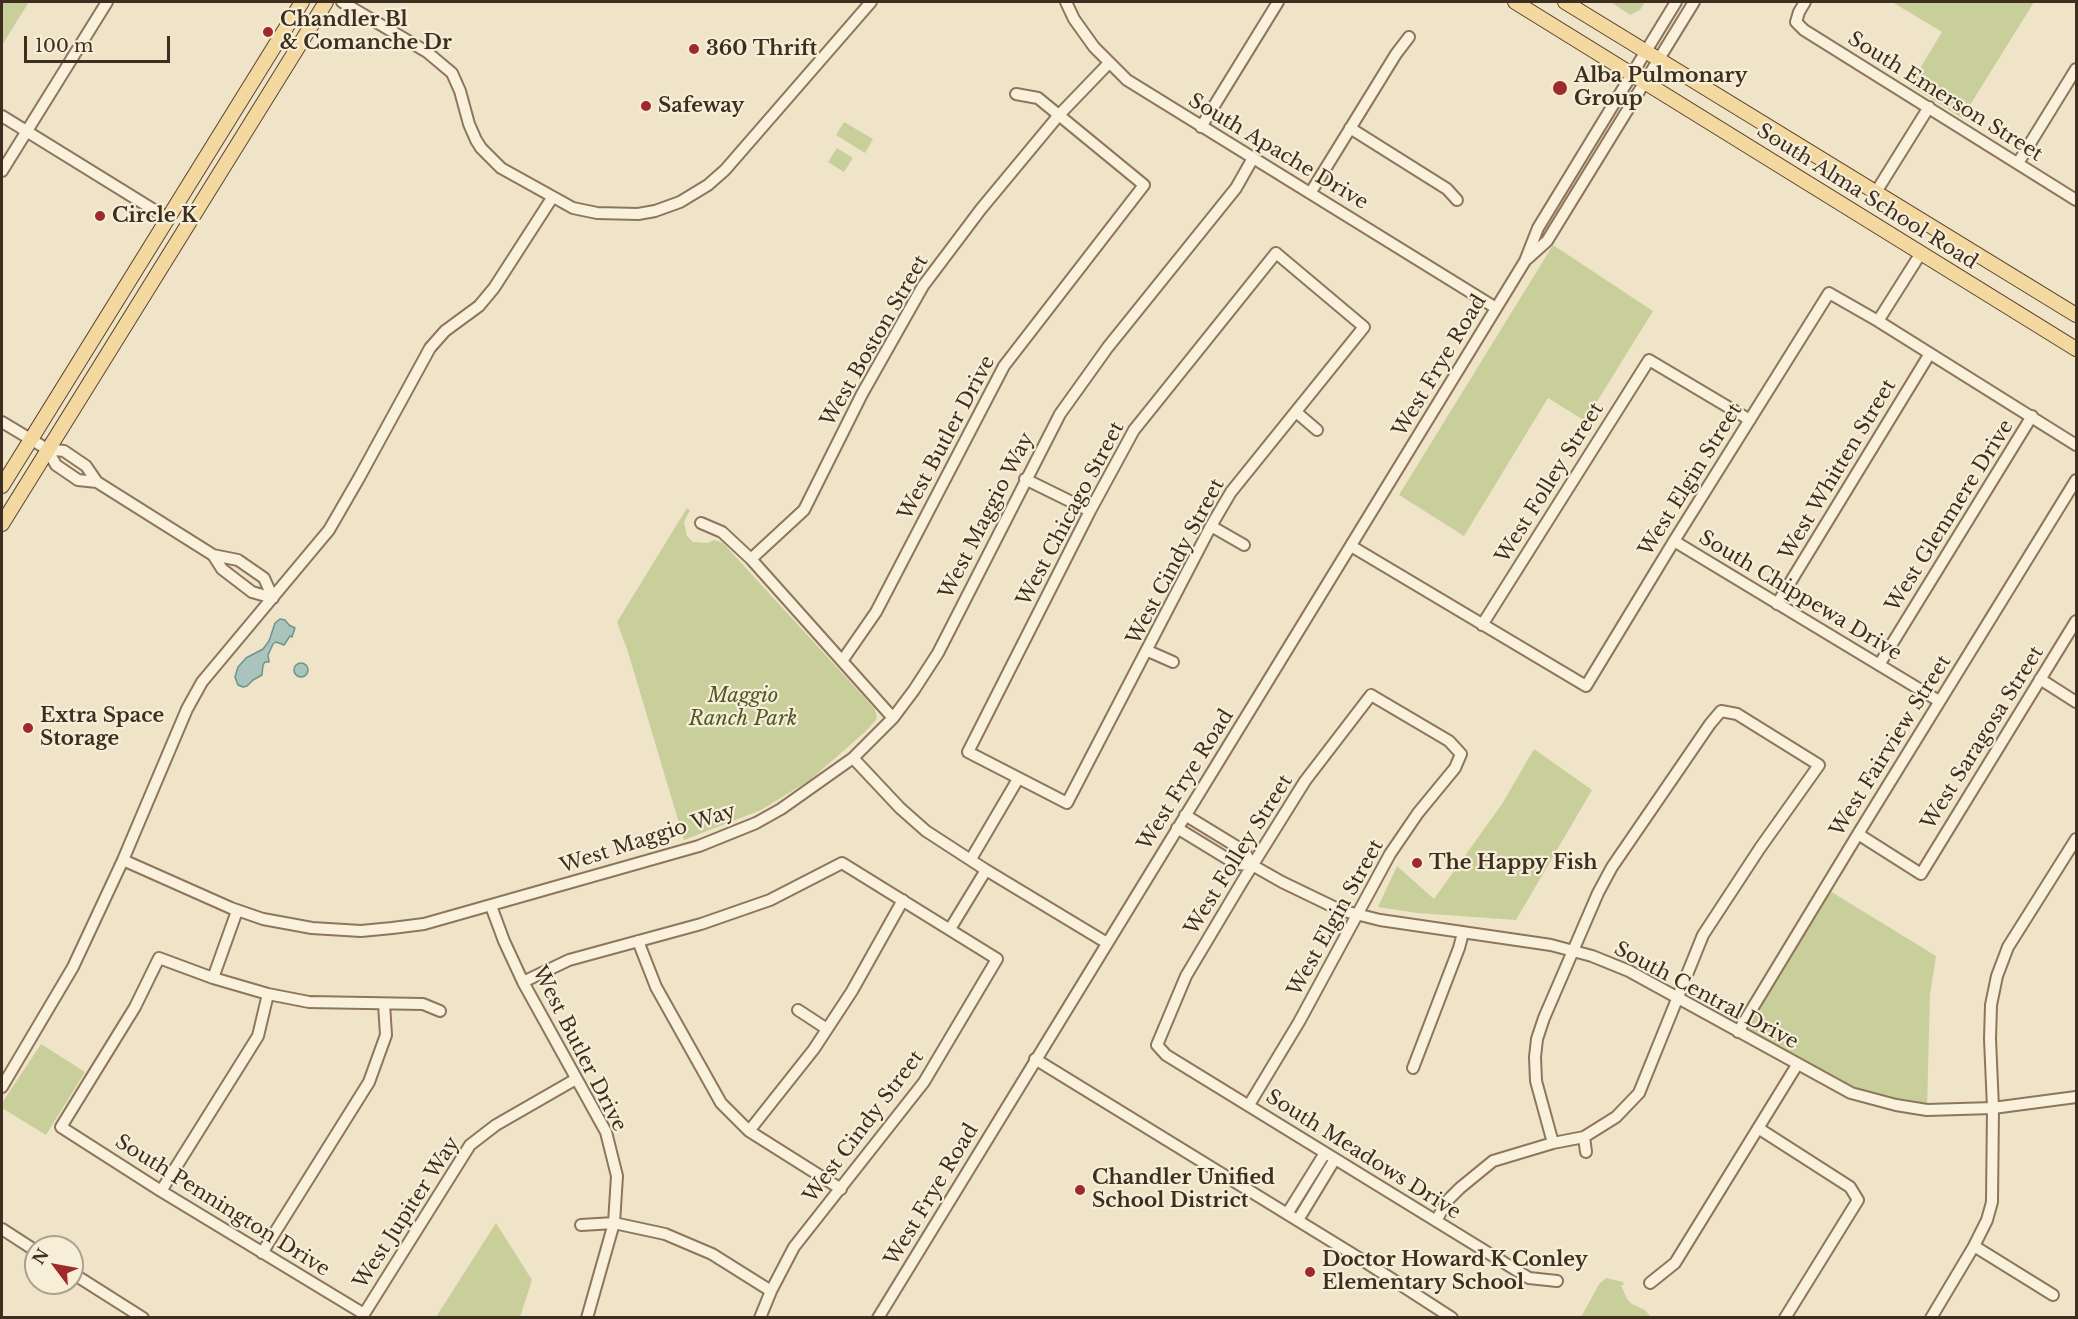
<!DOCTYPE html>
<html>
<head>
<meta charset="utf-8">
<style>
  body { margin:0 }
  #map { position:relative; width:2078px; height:1319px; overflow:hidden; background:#f0e4c8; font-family:"Libre Baskerville",serif }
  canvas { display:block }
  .frame { position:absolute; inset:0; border:3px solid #3d2e20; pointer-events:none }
  .north { position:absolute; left:24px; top:1235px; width:60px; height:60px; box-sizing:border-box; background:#f7eed8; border:2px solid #ada18e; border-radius:50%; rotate:302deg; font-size:16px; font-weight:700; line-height:24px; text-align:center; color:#3d2e20 }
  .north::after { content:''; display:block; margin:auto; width:21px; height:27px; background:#9e2a2b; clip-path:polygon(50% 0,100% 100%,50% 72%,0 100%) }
  .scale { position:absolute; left:24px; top:36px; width:146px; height:27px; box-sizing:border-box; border:3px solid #3d2e20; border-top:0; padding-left:8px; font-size:18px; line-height:21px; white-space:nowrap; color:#3d2e20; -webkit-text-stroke:4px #f7eed8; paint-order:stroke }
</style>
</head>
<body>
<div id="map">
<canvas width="2078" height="1319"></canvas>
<div class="frame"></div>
<div class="north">N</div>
<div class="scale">100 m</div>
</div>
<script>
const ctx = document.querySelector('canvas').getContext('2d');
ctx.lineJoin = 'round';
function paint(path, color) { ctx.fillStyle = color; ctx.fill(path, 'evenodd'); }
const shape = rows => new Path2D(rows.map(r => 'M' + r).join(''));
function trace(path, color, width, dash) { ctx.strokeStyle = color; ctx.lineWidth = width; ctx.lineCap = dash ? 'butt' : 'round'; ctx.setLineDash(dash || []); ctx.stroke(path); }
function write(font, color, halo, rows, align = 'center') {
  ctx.font = font + ' "Libre Baskerville",serif'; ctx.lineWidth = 4.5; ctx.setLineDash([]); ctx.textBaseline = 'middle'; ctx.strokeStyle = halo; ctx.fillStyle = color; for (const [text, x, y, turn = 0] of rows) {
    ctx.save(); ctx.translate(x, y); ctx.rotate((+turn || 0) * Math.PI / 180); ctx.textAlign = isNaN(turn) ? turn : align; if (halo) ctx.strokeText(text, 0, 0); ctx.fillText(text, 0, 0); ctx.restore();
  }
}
paint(shape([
  [2,2,29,2,2,45],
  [1611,2,1645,2,1640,10,1630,15],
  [1892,2,2034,2,1962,118,1910,85,1942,32],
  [844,122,873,139,865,153,836,135],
  [837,148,853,158,844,172,828,162],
  [1553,245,1653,311,1585,421,1548,398,1464,536,1399,495],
  [687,508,690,510,684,522,687,536,693,542,708,543,714,540,723,543,874,708,877,716,876,720,865,732,810,780,761,810,684,840,628,652,617,622],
  [1534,749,1592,790,1516,920,1417,913,1378,907,1397,866,1434,899,1502,804],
  [1825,888,1936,956,1930,995,1927,1110,1851,1093,1738,1032],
  [41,1044,85,1072,46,1135,2,1108,2,1103],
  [496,1223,532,1280,520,1317,436,1317],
  [1606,1278,1623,1282,1624,1285,1621,1285,1627,1299,1632,1304,1645,1310,1651,1317,1581,1317,1599,1284]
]), '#c9cf9b');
const water = shape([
  [280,619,285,620,289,625,295,628,292,637,290,636,284,645,276,642,273,644,268,655,269,662,265,662,263,665,262,675,253,680,247,686,243,687,238,685,235,677,238,667,246,658,263,649,269,641,275,623,280,619],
  '294 670a7 7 0 1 1 14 0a7 7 0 1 1-14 0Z'
]);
paint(water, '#a9c4bc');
trace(water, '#6f938a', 1.5);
const minor = shape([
  [342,2,427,52,452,73,460,91,469,124,476,140,481,148,501,168,573,208,597,213,638,214,655,211,680,202,708,185,725,170,871,2],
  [1066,2,1074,19,1094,47,1127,80,1496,308],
  [1805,2,1799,12,1796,22,1804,30,2076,200],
  [2,116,167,218],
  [1201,127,1278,2],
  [1350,128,1447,189,1457,200],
  [2018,163,2076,69],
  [2,171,107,2],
  [1311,192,1396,54,1409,37],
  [1876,192,1929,107],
  [1276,253,1364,327,1231,492,1211,526,1067,803,968,752,1090,511,1134,430,1276,253],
  [1527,259,1547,241,1694,2],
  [1878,321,1921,253],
  [1296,412,1317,430],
  [2,422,47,449,64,451,86,466,97,482,213,555,238,560,264,578,273,598],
  [47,449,56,465,78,480,97,482],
  [1025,479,1090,511],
  [701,523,722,532,751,559,893,718],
  [1211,526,1244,545],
  [1674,541,1939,701],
  [1351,546,1586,686,1674,541,1829,293,1878,321,2076,445],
  [213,555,222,569,252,592,273,598],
  [751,559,804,510,862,394,923,286,981,209,1059,115,1109,63],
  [1777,604,1929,355],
  [1482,625,1649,360,1750,420],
  [1148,651,1173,662],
  [842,661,876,612,1004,366,1144,185,1038,98,1016,94],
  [1879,665,2032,416],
  [2040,679,2076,702],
  [853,758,900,808,926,831,986,870,1107,943],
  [1185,815,1244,851,1252,865],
  [1177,828,1236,864,1252,865,1282,882,1340,910,1380,920,1551,945,1592,956,1629,971,1851,1093,1896,1105,1927,1110,1993,1108,2076,1097],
  [1858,834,1921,874,2076,621],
  [971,859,1018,779],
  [123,860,231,908,263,919,312,928,361,931,392,928,424,924,699,846,756,823,781,809,853,758,893,718,914,690,938,653,1060,414,1108,347,1236,188,1253,158],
  [491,906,504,941,523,982,606,1132,617,1176,614,1223,587,1318],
  [950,929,986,870],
  [638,941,656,987,721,1103,749,1131,841,1189],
  [213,978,237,911],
  [523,982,569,960,701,924,770,900,842,863,997,959,924,1082,794,1247,771,1291,760,1318],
  [798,1010,827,1029],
  [440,1011,423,1004,309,1002,268,994,213,978,159,958,135,1007,61,1127,161,1191,364,1314,470,1145,496,1125,576,1079],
  [1738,1032,1858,834,2076,480],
  [1035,1059,1367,1263,1452,1318],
  [1413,1068,1459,948,1463,933],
  [2,1087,73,967,123,860,187,709,202,682,329,530,359,478,430,348,445,331,479,306,494,288,552,198],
  [1249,1105,1299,1022,1390,854,1418,813,1455,768,1461,754,1449,741,1371,695,1305,781,1242,882,1186,976,1157,1045,1166,1055,1529,1278,1557,1281],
  [1758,1128,1850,1187,1858,1200,1785,1318],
  [749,1131,814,1049,852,991,903,900],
  [1584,1137,1586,1152],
  [161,1191,258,1036,268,994],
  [1287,1214,1325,1153],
  [1298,1220,1335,1159],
  [1436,1221,1447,1201,1460,1188,1493,1161,1553,1143,1584,1137,1616,1117,1639,1093,1703,935,1760,848,1819,765,1737,714,1721,711,1710,724,1612,867,1598,893,1544,1018,1537,1039,1535,1057,1536,1081,1553,1143],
  [581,1225,614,1223,665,1234,712,1254,771,1291],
  [2,1229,36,1251],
  [1974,1246,2053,1295],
  [262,1253,369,1082,386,1035,384,1004],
  [72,1273,143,1318],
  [1650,1283,1675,1263,1797,1065],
  [878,1318,1525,261,1538,228,1676,2],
  [1931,1318,1974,1246,1987,1220,1992,1202,1993,1108,1990,1039,1991,1005,1997,976,2008,947,2076,839]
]);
const major = shape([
  [1515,2,2076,349],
  [1565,2,2076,315],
  [2,486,302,2],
  [2,524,326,2]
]);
trace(minor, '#8d765c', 14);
trace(major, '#5b4430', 16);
trace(minor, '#faf1dc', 10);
trace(major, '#f3d9a0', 14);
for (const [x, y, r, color] of [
  [268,32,6,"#9e2a2b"],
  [694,49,6,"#9e2a2b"],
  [1560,88,8,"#9e2a2b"],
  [646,106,6,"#9e2a2b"],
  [100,216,6,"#9e2a2b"],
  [28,728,6,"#9e2a2b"],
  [1417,863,6,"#9e2a2b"],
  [1080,1190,6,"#9e2a2b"],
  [1310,1272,6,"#9e2a2b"]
]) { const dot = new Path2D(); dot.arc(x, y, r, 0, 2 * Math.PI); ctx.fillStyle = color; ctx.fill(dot); trace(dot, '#f7eed8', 2); }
write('bold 20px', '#3d2e20', '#f7eed8', [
  ["Chandler Bl",280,20],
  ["& Comanche Dr",280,43],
  ["360 Thrift",706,49],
  ["Alba Pulmonary",1574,76],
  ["Group",1574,99],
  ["Safeway",658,106],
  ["Circle K",112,216],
  ["Extra Space",40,716],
  ["Storage",40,739],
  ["The Happy Fish",1429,863],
  ["Chandler Unified",1092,1178],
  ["School District",1092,1201],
  ["Doctor Howard K Conley",1322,1260],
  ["Elementary School",1322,1283]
], 'left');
write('20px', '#3d2e20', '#f7eed8', [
  ["South Emerson Street",1945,97,32],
  ["South Apache Drive",1278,152,31],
  ["South Alma School Road",1867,197,32],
  ["West Boston Street",875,341,-60],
  ["West Frye Road",1440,366,-59],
  ["West Butler Drive",947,438,-62],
  ["West Whitten Street",1838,470,-59],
  ["West Elgin Street",1691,480,-58],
  ["West Folley Street",1550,483,-58],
  ["West Chicago Street",1071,514,-62],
  ["West Maggio Way",987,516,-63],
  ["West Glenmere Drive",1950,516,-58],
  ["West Cindy Street",1176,562,-62],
  ["South Chippewa Drive",1800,596,31],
  ["West Saragosa Street",1983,738,-58],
  ["West Fairview Street",1891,746,-58],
  ["West Frye Road",1186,780,-58],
  ["West Maggio Way",648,839,-18],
  ["West Folley Street",1239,855,-58],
  ["West Elgin Street",1336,918,-61],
  ["South Central Drive",1706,996,28],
  ["West Butler Drive",579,1049,63],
  ["West Cindy Street",864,1127,-53],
  ["South Meadows Drive",1363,1155,32],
  ["West Frye Road",932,1195,-59],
  ["South Pennington Drive",222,1206,32],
  ["West Jupiter Way",407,1213,-57]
]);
write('italic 20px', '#4d5a26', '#f7eed8', [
  ["Maggio",743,696],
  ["Ranch Park",743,719]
]);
</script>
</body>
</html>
